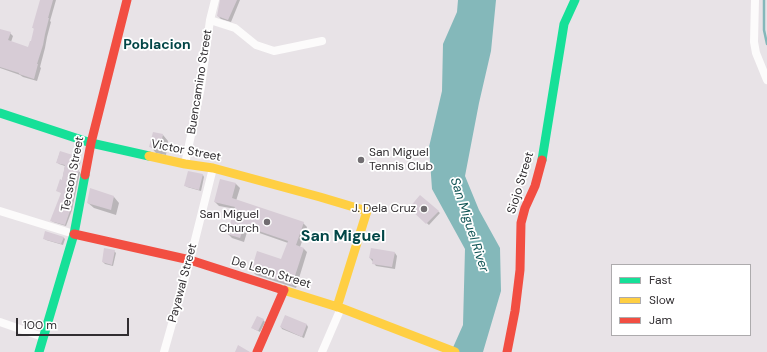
<!DOCTYPE html>
<html>
<head>
<meta charset="utf-8">
<style>
  body { margin:0 }
  #map { position:relative; width:767px; height:352px; overflow:hidden; background:#e8e3e7; font-family:"DM Sans",sans-serif }
  canvas { display:block }
  .legend { position:absolute; left:611px; top:264px; width:140px; height:72px; box-sizing:border-box; background:#fff; border:1px solid #adabad; margin:0; padding:5px 7px; list-style:none; font-size:12px; color:#312e31 }
  .legend li { display:flex; align-items:center; gap:8px; height:20px }
  .legend b { width:20px; border:1px solid #adabad }
  .scale { position:absolute; left:16px; top:318px; width:113px; height:18px; box-sizing:border-box; border:2px solid #312e31; border-top:0; padding-left:5px; font-size:12px; line-height:14px; white-space:nowrap; color:#312e31; -webkit-text-stroke:3px #fff; paint-order:stroke }
</style>
</head>
<body>
<div id="map">
<canvas width="767" height="352"></canvas>
<ul class="legend">
<li><b style="height:5px;background:#16e098"></b>Fast</li>
<li><b style="height:5px;background:#ffcf43"></b>Slow</li>
<li><b style="height:5px;background:#f24e42"></b>Jam</li>
</ul>
<div class="scale">100 m</div>
</div>
<script>
const ctx = document.querySelector('canvas').getContext('2d');
ctx.lineJoin = 'round';
function paint(path, color) { ctx.fillStyle = color; ctx.fill(path, 'evenodd'); }
const shape = rows => new Path2D(rows.map(r => 'M' + r).join(''));
function trace(path, color, width, dash) { ctx.strokeStyle = color; ctx.lineWidth = width; ctx.lineCap = dash ? 'butt' : 'round'; ctx.setLineDash(dash || []); ctx.stroke(path); }
function write(font, color, halo, rows, align = 'center') {
  ctx.font = font + ' "DM Sans",sans-serif'; ctx.lineWidth = 3.5; ctx.setLineDash([]); ctx.textBaseline = 'middle'; ctx.strokeStyle = halo; ctx.fillStyle = color; for (const [text, x, y, turn = 0] of rows) {
    ctx.save(); ctx.translate(x, y); ctx.rotate((+turn || 0) * Math.PI / 180); ctx.textAlign = isNaN(turn) ? turn : align; if (halo) ctx.strokeText(text, 0, 0); ctx.fillText(text, 0, 0); ctx.restore();
  }
}
paint(shape([
  [458,0,496,0,491,51,479,103,465,176,479,210,500,248,501,291,483,352,451,352,463,325,465,249,432,189,429,147,442,91,443,44,457,12]
]), '#84b8ba');
paint(shape([
  [41,0,56,0,50,21,51,22,47,37,45,48,40,67,41,68,37,81,23,77,20,75,0,68,0,30,10,33,13,36,11,42,28,48,32,43,35,29,33,28],
  [221,0,240,0,231,22,221,19,218,16],
  [163,135,168,141,166,155,156,153,151,147],
  [60,152,79,158,81,160,78,171,80,172,72,210,66,226,53,222,51,220,62,193,58,191,62,181,65,166,59,164,57,162],
  [203,175,204,177,201,191,187,187,185,185],
  [221,180,236,184,240,188,236,201,303,223,307,227,300,247,304,249,307,252,296,288,256,275,252,271,282,260,288,243,248,229,244,242,232,238,228,234,236,209,219,206,215,202],
  [420,196,440,213,429,225,410,208],
  [114,197,119,203,116,215,94,208,88,203],
  [63,237,65,239,63,245,46,240,44,238],
  [114,251,116,253,113,266,105,264,103,262],
  [395,253,397,256,395,269,376,266,370,258],
  [286,316,307,325,308,327,304,338,282,329,281,327],
  [263,320,265,322,260,332,254,329]
]), '#0003');
trace(shape([
  [764,0,764,30,767,44]
]), '#84b8ba', 2.5);
paint(shape([
  [40,0,53,0,48,18,49,18,45,34,43,45,37,64,38,64,34,79,19,74,19,73,0,67,0,29,11,32,8,40,28,47,30,41,31,41,34,28,32,28],
  [220,0,237,0,228,20,217,16],
  [153,132,163,134,160,150,149,147],
  [60,151,79,157,77,169,79,170,73,199,71,208,65,225,50,221,61,193,56,191,60,179,62,180,65,165,56,163],
  [188,171,203,174,199,190,184,186],
  [220,179,236,183,232,198,304,222,296,245,304,248,292,285,251,271,257,251,281,259,288,241,244,226,240,238,227,234,235,207,214,202],
  [90,188,114,196,111,210,87,203],
  [420,195,439,211,426,224,409,208],
  [45,231,64,237,61,244,43,239],
  [104,248,115,250,112,265,102,262],
  [371,248,395,252,392,267,372,264,373,259,369,258],
  [285,315,307,324,302,337,280,327],
  [257,316,264,319,258,331,251,328],
  [238,345,250,352,235,352]
]), '#d7ccd6');
trace(shape([
  [755,0,754,42,756,53,767,80],
  [210,20,235,28,256,45,274,51,322,41],
  [185,164,201,87,210,20,215,0],
  [0,211,74,234],
  [0,322,43,337],
  [164,352,190,260,213,168],
  [322,352,341,308]
]), '#fcfbfb', 8);
trace(shape([
  [0,113,91,143,149,156],
  [542,160,564,24,575,0],
  [39,352,74,234,85,175]
]), '#16e098', 9);
trace(shape([
  [149,156,185,164,213,168,320,197,367,211,337,307],
  [280,289,341,308,455,352]
]), '#ffcf43', 9);
trace(shape([
  [85,175,91,143,127,0],
  [74,234,190,260,280,289],
  [257,352,284,290],
  [507,352,515,311,520,270,521,223,525,208,535,186,542,160]
]), '#f24e42', 9);
for (const [x, y, r, color] of [
  [361,160,4,"#716d71"],
  [424,209,4,"#716d71"],
  [267,222,4,"#716d71"]
]) { const dot = new Path2D(); dot.arc(x, y, r, 0, 2 * Math.PI); ctx.fillStyle = color; ctx.fill(dot); trace(dot, '#fff', 1.5); }
write('12px', '#312e31', '#fff', [
  ["Buencamino Street",200,82,-81],
  ["Victor Street",186,151,11],
  ["Tecson Street",73,174,-79],
  ["Siojo Street",521,183,-73],
  ["De Leon Street",271,273,17],
  ["Payawal Street",183,283,-75]
]);
write('12px', '#312e31', '#fff', [
  ["San Miguel",369,153,"left"],
  ["Tennis Club",369,167,"left"],
  ["J. Dela Cruz",416,209],
  ["San Miguel",259,215],
  ["Church",259,229]
], 'right');
write('italic 13px', '#105455', '#fff', [
  ["San Miguel River",469,225,72]
]);
write('bold 14px', '#024647', '#fff', [
  ["Poblacion",157,45]
]);
write('bold 16px', '#024647', '#fff', [
  ["San Miguel",343,237]
]);
</script>
</body>
</html>
